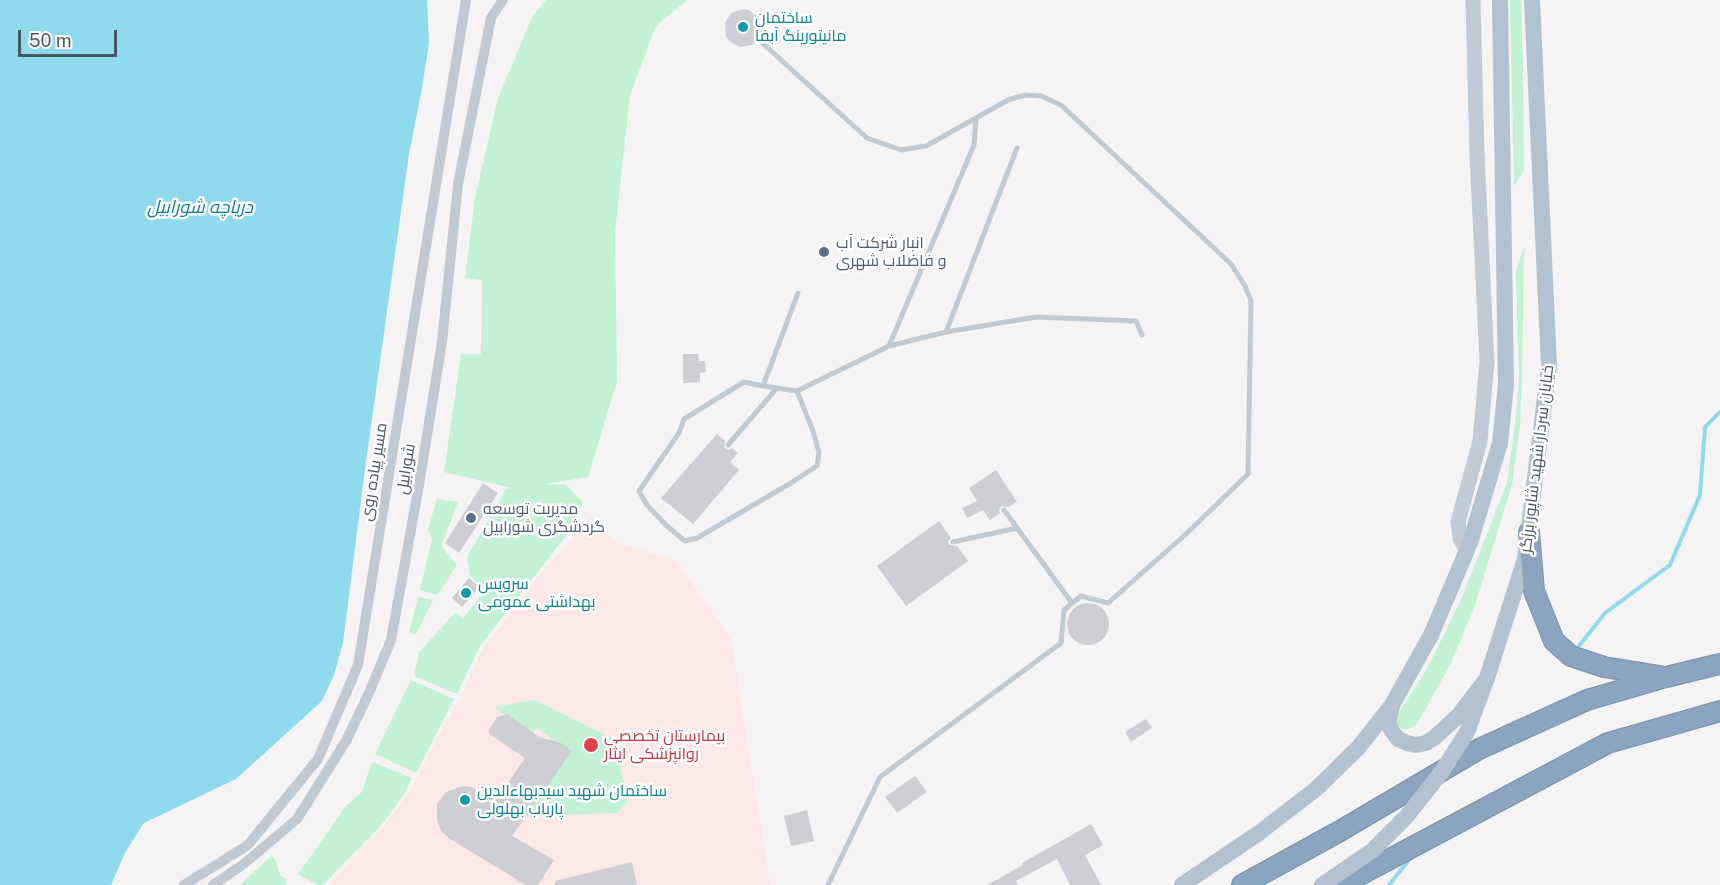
<!DOCTYPE html>
<html>
<head>
<meta charset="utf-8">
<style>
  body { margin:0 }
  #map { position:relative; width:1720px; height:885px; overflow:hidden; background:#f5f3f3; font-family:"Public Sans",sans-serif }
  canvas { display:block }
  .scale { position:absolute; left:18px; top:30px; width:99px; height:27px; box-sizing:border-box; border:3px solid #4a5661; border-top:0; padding-left:8px; font-size:18px; line-height:21px; white-space:nowrap; color:#4a5661; -webkit-text-stroke:4px #fff; paint-order:stroke }
</style>
</head>
<body>
<div id="map">
<canvas width="1720" height="885"></canvas>
<div class="scale">50 m</div>
</div>
<script>
const ctx = document.querySelector('canvas').getContext('2d');
ctx.lineJoin = 'round';
function paint(path, color) { ctx.fillStyle = color; ctx.fill(path, 'evenodd'); }
const shape = rows => new Path2D(rows.map(r => 'M' + r).join(''));
function trace(path, color, width, dash) { ctx.strokeStyle = color; ctx.lineWidth = width; ctx.lineCap = dash ? 'butt' : 'round'; ctx.setLineDash(dash || []); ctx.stroke(path); }
function write(font, color, halo, rows, align = 'center') {
  ctx.font = font + ' "Public Sans",Cairo,sans-serif'; ctx.lineWidth = 5; ctx.setLineDash([]); ctx.textBaseline = 'middle'; ctx.strokeStyle = halo; ctx.fillStyle = color; for (const [text, x, y, turn = 0] of rows) {
    ctx.save(); ctx.translate(x, y); ctx.rotate((+turn || 0) * Math.PI / 180); ctx.textAlign = isNaN(turn) ? turn : align; if (halo) ctx.strokeText(text, 0, 0); ctx.fillText(text, 0, 0); ctx.restore();
  }
}
paint(shape([
  [591,517,615,542,678,562,731,640,770,885,328,885,385,825,409,792,460,698,483,650,535,580]
]), '#fce8e6');
paint(shape([
  [546,0,687,0,656,26,630,95,615,232,617,381,588,477,545,484,566,485,583,502,569,532,480,646,457,694,414,676,419,652,456,612,463,618,486,590,470,576,467,557,506,489,512,488,444,472,461,354,481,354,482,280,465,278,475,198,498,98,533,15],
  [1510,0,1521,0,1523,63,1524,170,1514,186],
  [1524,246,1522,380,1520,425,1512,485,1474,608,1451,663,1417,724,1409,729,1402,729,1396,725,1395,719,1428,667,1461,600,1507,483,1515,424,1519,380,1516,272],
  [437,499,458,502,441,546,457,565,437,595,420,590,432,539,428,529],
  [418,597,433,600,416,634,409,633],
  [411,680,454,699,416,773,375,754],
  [535,700,614,739,628,802,617,813,524,816,565,749,537,728,532,734,494,707],
  [372,762,412,778,404,794,383,823,323,885,317,885,298,874,346,806,362,792],
  [271,856,275,859,280,875,287,880,284,885,240,885]
]), '#c3f1d5');
paint(shape([
  [0,0,427,0,429,43,422,88,409,154,364,476,343,643,334,675,322,701,236,779,144,823,126,851,111,885,0,885]
]), '#90daee');
trace(shape([
  [1579,646,1605,613,1670,565,1700,495,1705,427,1720,412],
  [1389,885,1412,856]
]), '#90daee', 4);
paint(shape([
  [743,9,749,10,759,18,762,30,761,35,754,36,755,43,752,45,740,47,729,41,726,36,725,23,731,13],
  [683,354,698,354,699,361,705,361,706,372,700,373,700,382,683,383],
  [717,434,725,441,724,448,728,450,732,448,738,453,730,462,739,470,693,524,661,498],
  [996,470,1017,502,1008,507,1002,506,999,509,1000,513,990,520,983,510,967,518,962,508,977,501,969,488],
  [483,483,498,493,459,553,445,543],
  [939,521,951,538,948,541,949,545,957,546,968,561,906,606,877,566],
  [469,578,479,587,462,607,452,598],
  '1067 624a21 21 0 1 1 42 0a21 21 0 1 1-42 0Z',
  [507,714,539,737,561,743,572,751,512,836,554,860,538,885,526,885,450,839,441,831,437,820,437,804,446,792,463,786,472,787,495,802,525,758,489,734,489,730,497,717],
  [1146,719,1152,728,1131,742,1125,732],
  [915,776,927,792,897,813,885,797],
  [807,810,814,841,791,846,784,816],
  [1091,824,1103,845,1085,855,1101,885,1070,885,1057,859,1016,881,1018,885,987,885,1023,865,1022,863],
  [632,862,637,885,555,885,555,881]
]), '#cdcfd5');
const highway = shape([
  [1529,532,1534,591,1554,641,1571,656,1604,667,1660,676],
  [1242,885,1340,831,1479,749,1587,700,1666,677,1720,664],
  [1341,885,1608,743,1720,711]
]);
trace(highway, '#7690ad', 22);
trace(shape([
  [758,39,867,138,901,150,926,146,1008,100,1025,95,1041,96,1061,105,1231,264,1245,286,1251,301,1248,474,1186,534,1108,603,1081,596,1064,610,1061,643,880,777,828,885],
  [798,293,763,386,797,391,889,346,946,332,1036,317,1136,321,1142,335],
  [946,332,1017,148],
  [889,346,974,145,976,118],
  [763,386,744,382,684,419,679,433,639,491,647,505,667,526,685,541,697,538,791,483,817,466,819,452,813,431,797,391],
  [728,445,777,388],
  [1004,510,1072,603],
  [953,542,1017,528]
]), '#c1cad2', 5);
trace(shape([
  [184,885,248,845,318,759,358,665,466,0],
  [213,885,245,863,297,819,346,741,369,693,391,640,419,485,442,342,458,184,491,18,503,0]
]), '#c1cad2', 10);
trace(shape([
  [1467,551,1460,538,1458,522,1480,441,1487,362,1477,155,1473,0]
]), '#c1cbd6', 15);
trace(shape([
  [1392,706,1388,722,1392,731,1398,739,1407,743,1416,745,1426,743,1434,738,1458,716,1487,678,1525,559,1549,365,1532,0],
  [1182,885,1259,833,1316,789,1358,748,1392,705,1431,635,1470,543,1500,443,1506,384,1500,0]
]), '#b3c2d1', 16);
trace(highway, '#8ba5c1', 20);
trace(shape([
  [1322,885,1373,850,1406,817,1441,773,1467,732,1487,678]
]), '#b3c2d1', 16);
for (const [x, y, r, color] of [
  [743,27,6,"#0f9aa8"],
  [824,252,6,"#5c6f8a"],
  [471,518,6,"#5c6f8a"],
  [466,593,6,"#0f9aa8"],
  [591,745,8,"#e0444e"],
  [465,800,6,"#0f9aa8"]
]) { const dot = new Path2D(); dot.arc(x, y, r, 0, 2 * Math.PI); ctx.fillStyle = color; ctx.fill(dot); trace(dot, '#fff', 2); }
write('16px', '#0d838f', '#fff', [
  ["ساختمان",755,18],
  ["مانیتورینگ آبفا",755,36],
  ["سرویس",478,584],
  ["بهداشتی عمومی",478,602],
  ["ساختمان شهید سیدبهاءالدین",477,791],
  ["پاریاب بهلولی",477,809]
], 'left');
write('16px', '#4e5e75', '#fff', [
  ["انبار شرکت آب",836,243],
  ["و فاضلاب شهری",836,261],
  ["مدیریت توسعه",483,509],
  ["گردشگری شورابیل",483,527]
], 'left');
write('16px', '#4a5661', '#fff', [
  ["خیابان سردار شهید شاپور برزگر",1537,459,-83],
  ["شورابیل",406,469,-81],
  ["مسیر پیاده روی",374,472,-81]
]);
write('16px', '#be3a42', '#fff', [
  ["بیمارستان تخصصی",604,736],
  ["روانپزشکی ایثار",604,754]
], 'left');
write('italic 18px', '#0c7c9b', '#fff', [
  ["دریاچه شورابیل",200,207]
]);
</script>
</body>
</html>
